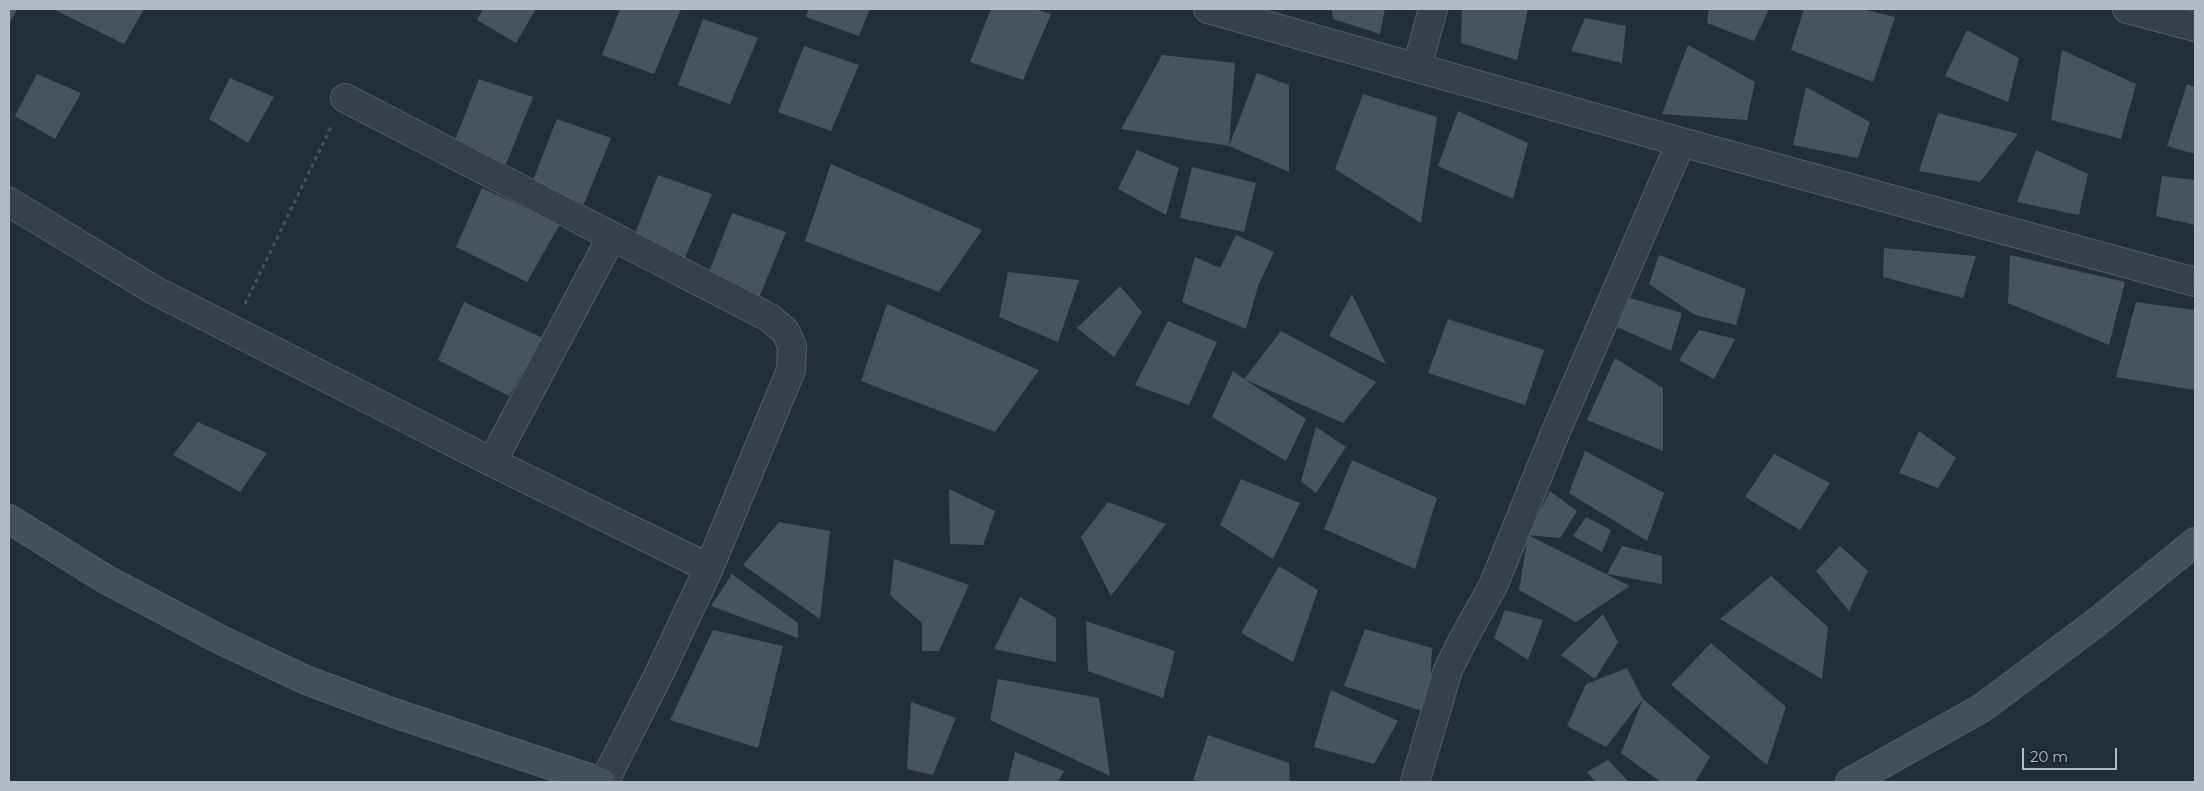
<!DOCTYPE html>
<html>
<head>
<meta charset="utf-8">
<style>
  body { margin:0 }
  #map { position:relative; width:2204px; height:791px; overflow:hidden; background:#222e3a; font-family:Montserrat,sans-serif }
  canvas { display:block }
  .frame { position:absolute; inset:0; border:10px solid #b1bbc6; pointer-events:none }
  .scale { position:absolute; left:2022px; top:748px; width:95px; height:22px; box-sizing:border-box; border:2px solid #b1bbc6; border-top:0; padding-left:6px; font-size:15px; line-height:18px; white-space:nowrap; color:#b1bbc6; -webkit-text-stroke:4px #1b252f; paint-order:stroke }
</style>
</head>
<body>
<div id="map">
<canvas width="2204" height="791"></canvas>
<div class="frame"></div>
<div class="scale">20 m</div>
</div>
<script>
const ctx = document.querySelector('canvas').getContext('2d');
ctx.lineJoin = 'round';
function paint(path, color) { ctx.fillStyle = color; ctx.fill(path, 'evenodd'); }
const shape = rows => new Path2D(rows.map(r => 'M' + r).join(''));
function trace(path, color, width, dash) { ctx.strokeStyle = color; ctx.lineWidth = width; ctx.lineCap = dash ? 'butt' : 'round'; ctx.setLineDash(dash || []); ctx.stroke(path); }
paint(shape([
  [9,9,17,9,9,24],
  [53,9,144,9,124,44],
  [483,9,536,9,516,43,477,20],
  [620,9,681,9,654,74,602,55],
  [809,9,870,9,859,36,806,17],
  [991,9,1035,9,1051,14,1023,80,970,62],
  [1332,9,1385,9,1380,34,1333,19],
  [1462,9,1528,9,1517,60,1461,43],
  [1709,9,1769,9,1754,41,1707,23],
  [1804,9,1861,9,1895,17,1873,82,1791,50],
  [1585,18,1626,26,1622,63,1571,51],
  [703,19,758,38,730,104,678,85],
  [1967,30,2019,58,2008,102,1945,76],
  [1688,45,1755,82,1747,120,1662,114],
  [804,46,859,65,831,131,778,112],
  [2062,50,2136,84,2121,139,2051,120],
  [1162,55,1235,63,1229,146,1121,129],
  [1257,73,1289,85,1289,172,1229,146],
  [37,74,81,93,55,139,15,116],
  [230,78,274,97,248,143,209,119],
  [479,79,533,97,506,164,453,145],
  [2187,84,2195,87,2195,154,2167,146],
  [1806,87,1870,122,1858,158,1793,145],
  [1363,94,1437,117,1421,223,1335,169],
  [1458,111,1528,143,1513,199,1438,166],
  [1938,113,2018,134,1980,182,1919,171],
  [557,119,611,138,584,204,531,185],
  [1137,150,1179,168,1166,215,1118,189],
  [2036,150,2088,174,2079,215,2017,202],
  [831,164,982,230,939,292,805,241],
  [1192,167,1256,183,1244,232,1180,218],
  [658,175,712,194,684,260,632,241],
  [2162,176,2195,180,2195,225,2156,216],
  [482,188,560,224,527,282,456,247],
  [732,213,786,232,759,298,706,280],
  [1236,235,1274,252,1258,286,1246,329,1182,302,1195,257,1220,268],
  [1884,248,1976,256,1963,298,1883,277],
  [1659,255,1746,289,1736,325,1695,315,1649,284],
  [2010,255,2125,282,2109,345,2008,303],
  [1008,272,1079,280,1058,342,999,317],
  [1120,286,1142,312,1114,357,1077,328],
  [1352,294,1386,364,1329,336],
  [1630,298,1682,313,1671,351,1617,327],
  [464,302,543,338,509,396,438,360],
  [2136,302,2195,310,2195,390,2116,377],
  [887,304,1039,370,995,432,861,381],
  [1448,319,1544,350,1525,405,1428,373],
  [1168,321,1217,342,1189,405,1135,385],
  [1699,330,1735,339,1714,379,1679,360],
  [1281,331,1376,382,1343,423,1244,379,1306,419,1286,461,1212,417,1233,371,1244,379],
  [1615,358,1663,388,1663,451,1587,420],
  [198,422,267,453,240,492,173,455],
  [1316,427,1346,447,1316,493,1301,481],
  [1919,431,1956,458,1938,488,1899,473],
  [1585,451,1664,493,1647,541,1569,493],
  [1774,454,1830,483,1800,530,1745,497],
  [1352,460,1437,498,1415,569,1324,529],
  [1241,479,1300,503,1273,559,1220,525],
  [949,489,995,511,983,545,950,544],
  [1550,491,1577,511,1560,538,1528,535],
  [1108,502,1166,524,1111,596,1081,537],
  [1586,517,1611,530,1602,552,1573,536],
  [779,522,830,531,820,619,743,565],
  [1528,535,1630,586,1576,622,1519,590],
  [1622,546,1662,556,1662,584,1607,574],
  [1840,546,1868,571,1849,611,1816,571],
  [894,559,969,585,939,651,922,651,922,623,890,595],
  [1279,566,1318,590,1293,662,1241,633],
  [732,574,798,623,798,638,711,606],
  [1771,576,1828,627,1822,679,1720,619],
  [1020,597,1056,618,1056,662,994,649],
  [1505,610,1543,620,1528,660,1494,638],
  [1603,614,1618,642,1595,679,1561,655],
  [1086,621,1175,651,1163,698,1088,671],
  [1365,629,1432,648,1429,713,1344,686],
  [713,630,783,646,758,748,670,720],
  [1711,643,1786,707,1767,765,1671,685],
  [1627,668,1643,699,1606,747,1567,726,1586,684],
  [998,679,1099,698,1110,776,990,720],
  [1331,690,1398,721,1374,764,1314,747],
  [1643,699,1710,757,1695,782,1661,782,1621,753],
  [911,702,956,718,933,775,907,769],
  [1208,735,1289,763,1290,782,1202,782,1193,780],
  [1015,752,1064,771,1058,782,1008,782],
  [1608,760,1629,782,1595,782,1587,772]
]), '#465461');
const street = shape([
  [1208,9,1681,142,2195,282],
  [2127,9,2195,27],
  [1417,67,1433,9],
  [345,98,770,318,785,331,792,346,791,370,709,568],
  [9,202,154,290,492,462,709,568,659,674,604,782],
  [492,462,612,236],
  [1415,782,1448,670,1465,636,1493,586,1556,431,1681,142]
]);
const secondary = shape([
  [9,519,107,580,223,641,306,680,394,713,601,782],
  [1850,782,1982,708,2097,622,2195,542]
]);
trace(street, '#545e68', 30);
trace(secondary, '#545e68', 30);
trace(shape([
  [245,304,332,125]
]), '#425758', 3, [4, 4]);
trace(street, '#36404a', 28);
trace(secondary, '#444f5d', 28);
</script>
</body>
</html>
